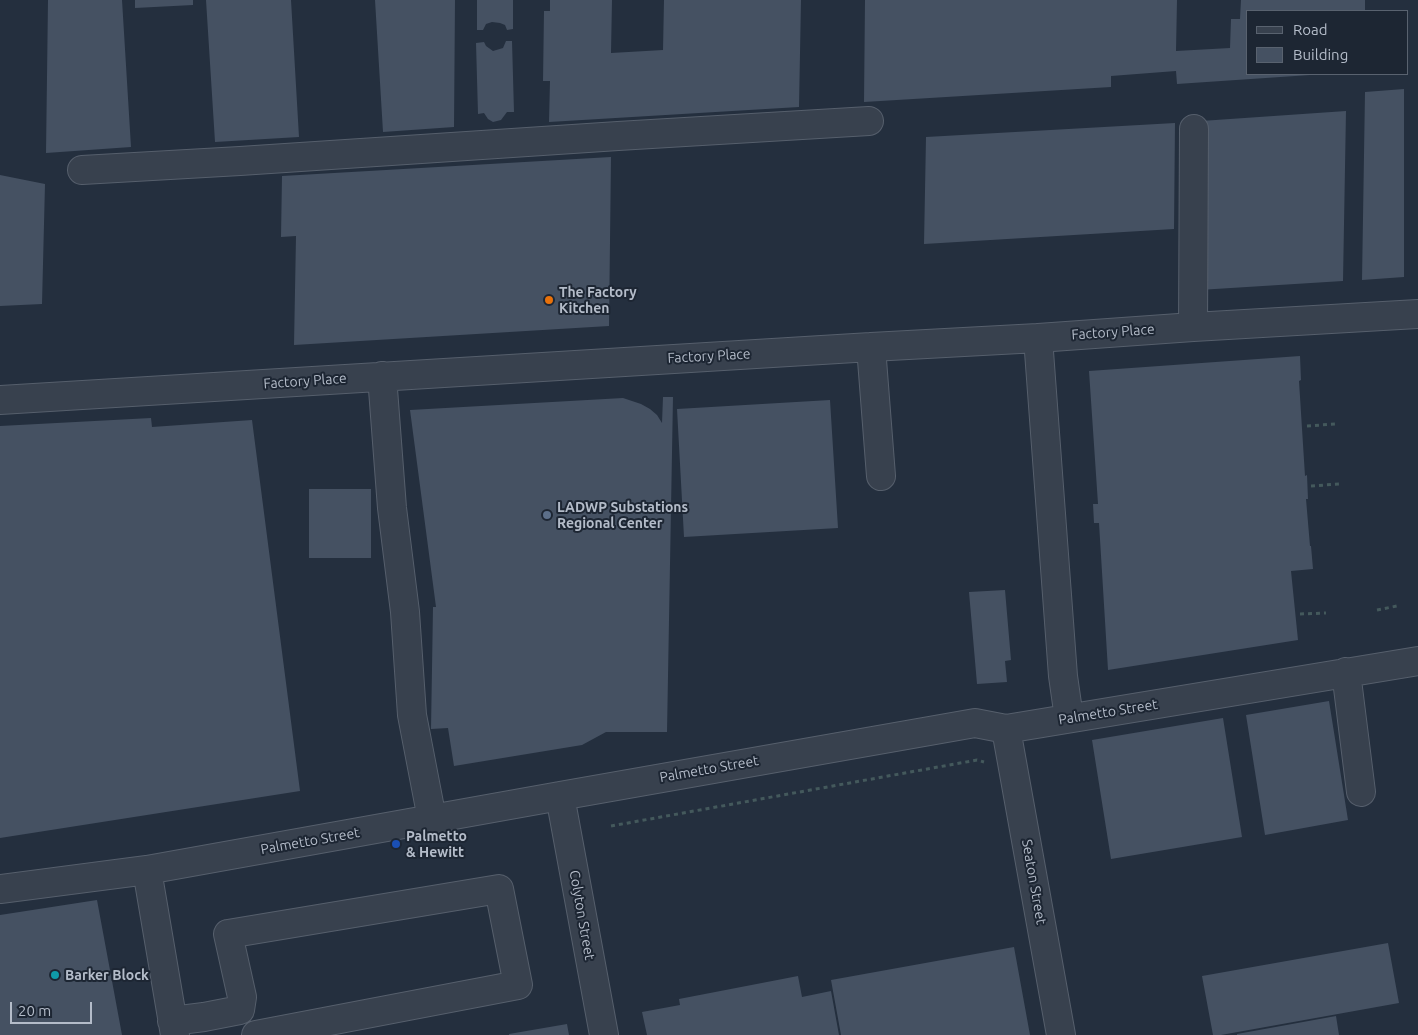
<!DOCTYPE html>
<html>
<head>
<meta charset="utf-8">
<style>
  body { margin:0 }
  #map { position:relative; width:1418px; height:1035px; overflow:hidden; background:#242f3e; font-family:Ubuntu,sans-serif }
  canvas { display:block }
  .legend { position:absolute; left:1246px; top:10px; width:162px; height:65px; box-sizing:border-box; background:#1d2633; border:1px solid #59626f; margin:0; padding:6px 9px; list-style:none; font-size:15px; color:#b4bcc9 }
  .legend li { display:flex; align-items:center; gap:10px; height:25px }
  .legend b { width:25px; border:1px solid #59626f }
  .scale { position:absolute; left:10px; top:1002px; width:82px; height:22px; box-sizing:border-box; border:2px solid #b4bcc9; border-top:0; padding-left:6px; font-size:15px; line-height:18px; white-space:nowrap; color:#b4bcc9; -webkit-text-stroke:4px #1d2633; paint-order:stroke }
</style>
</head>
<body>
<div id="map">
<canvas width="1418" height="1035"></canvas>
<ul class="legend">
<li><b style="height:6px;background:#38414e"></b>Road</li>
<li><b style="height:14px;background:#455162"></b>Building</li>
</ul>
<div class="scale">20 m</div>
</div>
<script>
const ctx = document.querySelector('canvas').getContext('2d');
ctx.lineJoin = 'round';
function paint(path, color) { ctx.fillStyle = color; ctx.fill(path, 'evenodd'); }
const shape = rows => new Path2D(rows.map(r => 'M' + r).join(''));
function trace(path, color, width, dash) { ctx.strokeStyle = color; ctx.lineWidth = width; ctx.lineCap = dash ? 'butt' : 'round'; ctx.setLineDash(dash || []); ctx.stroke(path); }
function write(font, color, halo, rows, align = 'center') {
  ctx.font = font + ' Ubuntu,sans-serif'; ctx.lineWidth = 4; ctx.setLineDash([]); ctx.textBaseline = 'middle'; ctx.strokeStyle = halo; ctx.fillStyle = color; for (const [text, x, y, turn = 0] of rows) {
    ctx.save(); ctx.translate(x, y); ctx.rotate((+turn || 0) * Math.PI / 180); ctx.textAlign = isNaN(turn) ? turn : align; if (halo) ctx.strokeText(text, 0, 0); ctx.fillText(text, 0, 0); ctx.restore();
  }
}
paint(shape([
  [48,0,122,0,131,147,46,153],
  [135,0,193,0,193,5,135,8],
  [206,0,291,0,299,137,215,142],
  [375,0,455,0,454,127,383,132],
  [477,0,513,0,513,29,507,30,505,25,500,23,492,22,486,24,483,30,477,30],
  [550,0,612,0,611,53,663,50,664,0,801,0,799,107,549,122,550,81,543,81,544,11,550,11],
  [865,0,1177,0,1176,51,1230,48,1231,19,1240,19,1241,0,1365,0,1365,11,1247,11,1247,74,1310,74,1310,75,1177,84,1176,71,1111,76,1111,87,864,102],
  [506,41,512,41,514,112,507,112,501,120,493,122,488,119,484,113,478,114,476,43,484,42,486,46,493,51,503,48],
  [1404,89,1404,277,1362,280,1365,92],
  [1346,111,1343,281,1199,290,1201,121],
  [1175,123,1174,229,924,244,926,137],
  [611,157,609,326,294,345,296,236,281,237,282,176],
  [0,175,45,184,42,304,0,306],
  [1300,356,1301,380,1299,381,1305,476,1307,475,1308,499,1306,499,1310,546,1311,546,1313,569,1291,571,1298,640,1108,670,1099,523,1094,523,1093,504,1098,504,1089,371],
  [663,397,673,397,667,732,606,732,582,745,454,766,448,728,431,729,433,607,436,607,410,410,623,398,641,404,650,409,657,415,662,423],
  [830,400,838,528,684,537,677,409],
  [151,418,152,427,252,420,300,791,0,838,0,426],
  [309,489,371,489,371,558,309,558],
  [1005,590,1011,660,1005,661,1007,682,977,684,969,592],
  [1329,701,1348,820,1265,835,1246,715],
  [1223,718,1242,837,1111,859,1092,740],
  [97,900,122,1035,0,1035,0,915],
  [1388,943,1399,1003,1221,1035,1213,1035,1202,976],
  [1014,947,1030,1035,841,1035,831,980],
  [798,976,802,997,831,991,839,1035,647,1035,642,1012,680,1005,679,999],
  [1336,1016,1339,1035,1237,1035,1237,1034],
  [567,1024,569,1035,509,1035,509,1034]
]), '#455162');
const minor = shape([
  [82,170,240,161,618,136,869,121],
  [1193,327,1194,129],
  [1038,338,1063,676,1069,718],
  [871,347,881,476],
  [382,376,392,508,405,612,412,715,432,819],
  [0,400,871,347,1038,338,1193,327,1418,314],
  [1346,672,1361,792],
  [1006,729,1061,1035],
  [560,796,604,1035],
  [147,870,175,1035],
  [0,889,147,870,560,796,975,723,1006,729,1418,661],
  [172,1021,204,1017,240,1010,242,997,228,934,499,889,518,985,256,1035]
]);
trace(minor, '#565f6c', 30);
trace(shape([
  [1307,426,1335,424],
  [1311,486,1339,484],
  [1377,610,1397,606],
  [1300,614,1326,613],
  [611,826,977,760,984,762]
]), '#44595c', 3, [4, 4]);
trace(minor, '#38414e', 28);
for (const [x, y, r, color] of [
  [549,300,5,"#e8710a"],
  [547,515,5,"#5c6f8a"],
  [396,844,5,"#1a4fb4"],
  [55,975,5,"#0f9aa8"]
]) { const dot = new Path2D(); dot.arc(x, y, r, 0, 2 * Math.PI); ctx.fillStyle = color; ctx.fill(dot); trace(dot, '#1d2633', 2); }
write('bold 14px', '#b4bcc9', '#1d2633', [
  ["The Factory",559,292],
  ["Kitchen",559,308],
  ["LADWP Substations",557,507],
  ["Regional Center",557,523],
  ["Palmetto",406,836],
  ["& Hewitt",406,852],
  ["Barker Block",65,975]
], 'left');
write('14px', '#b4bcc9', '#1d2633', [
  ["Factory Place",1113,332,-4],
  ["Factory Place",709,356,-3],
  ["Factory Place",305,381,-4],
  ["Palmetto Street",1108,712,-9],
  ["Palmetto Street",709,769,-10],
  ["Palmetto Street",310,841,-10],
  ["Seaton Street",1034,882,80],
  ["Colyton Street",582,915,80]
]);
</script>
</body>
</html>
